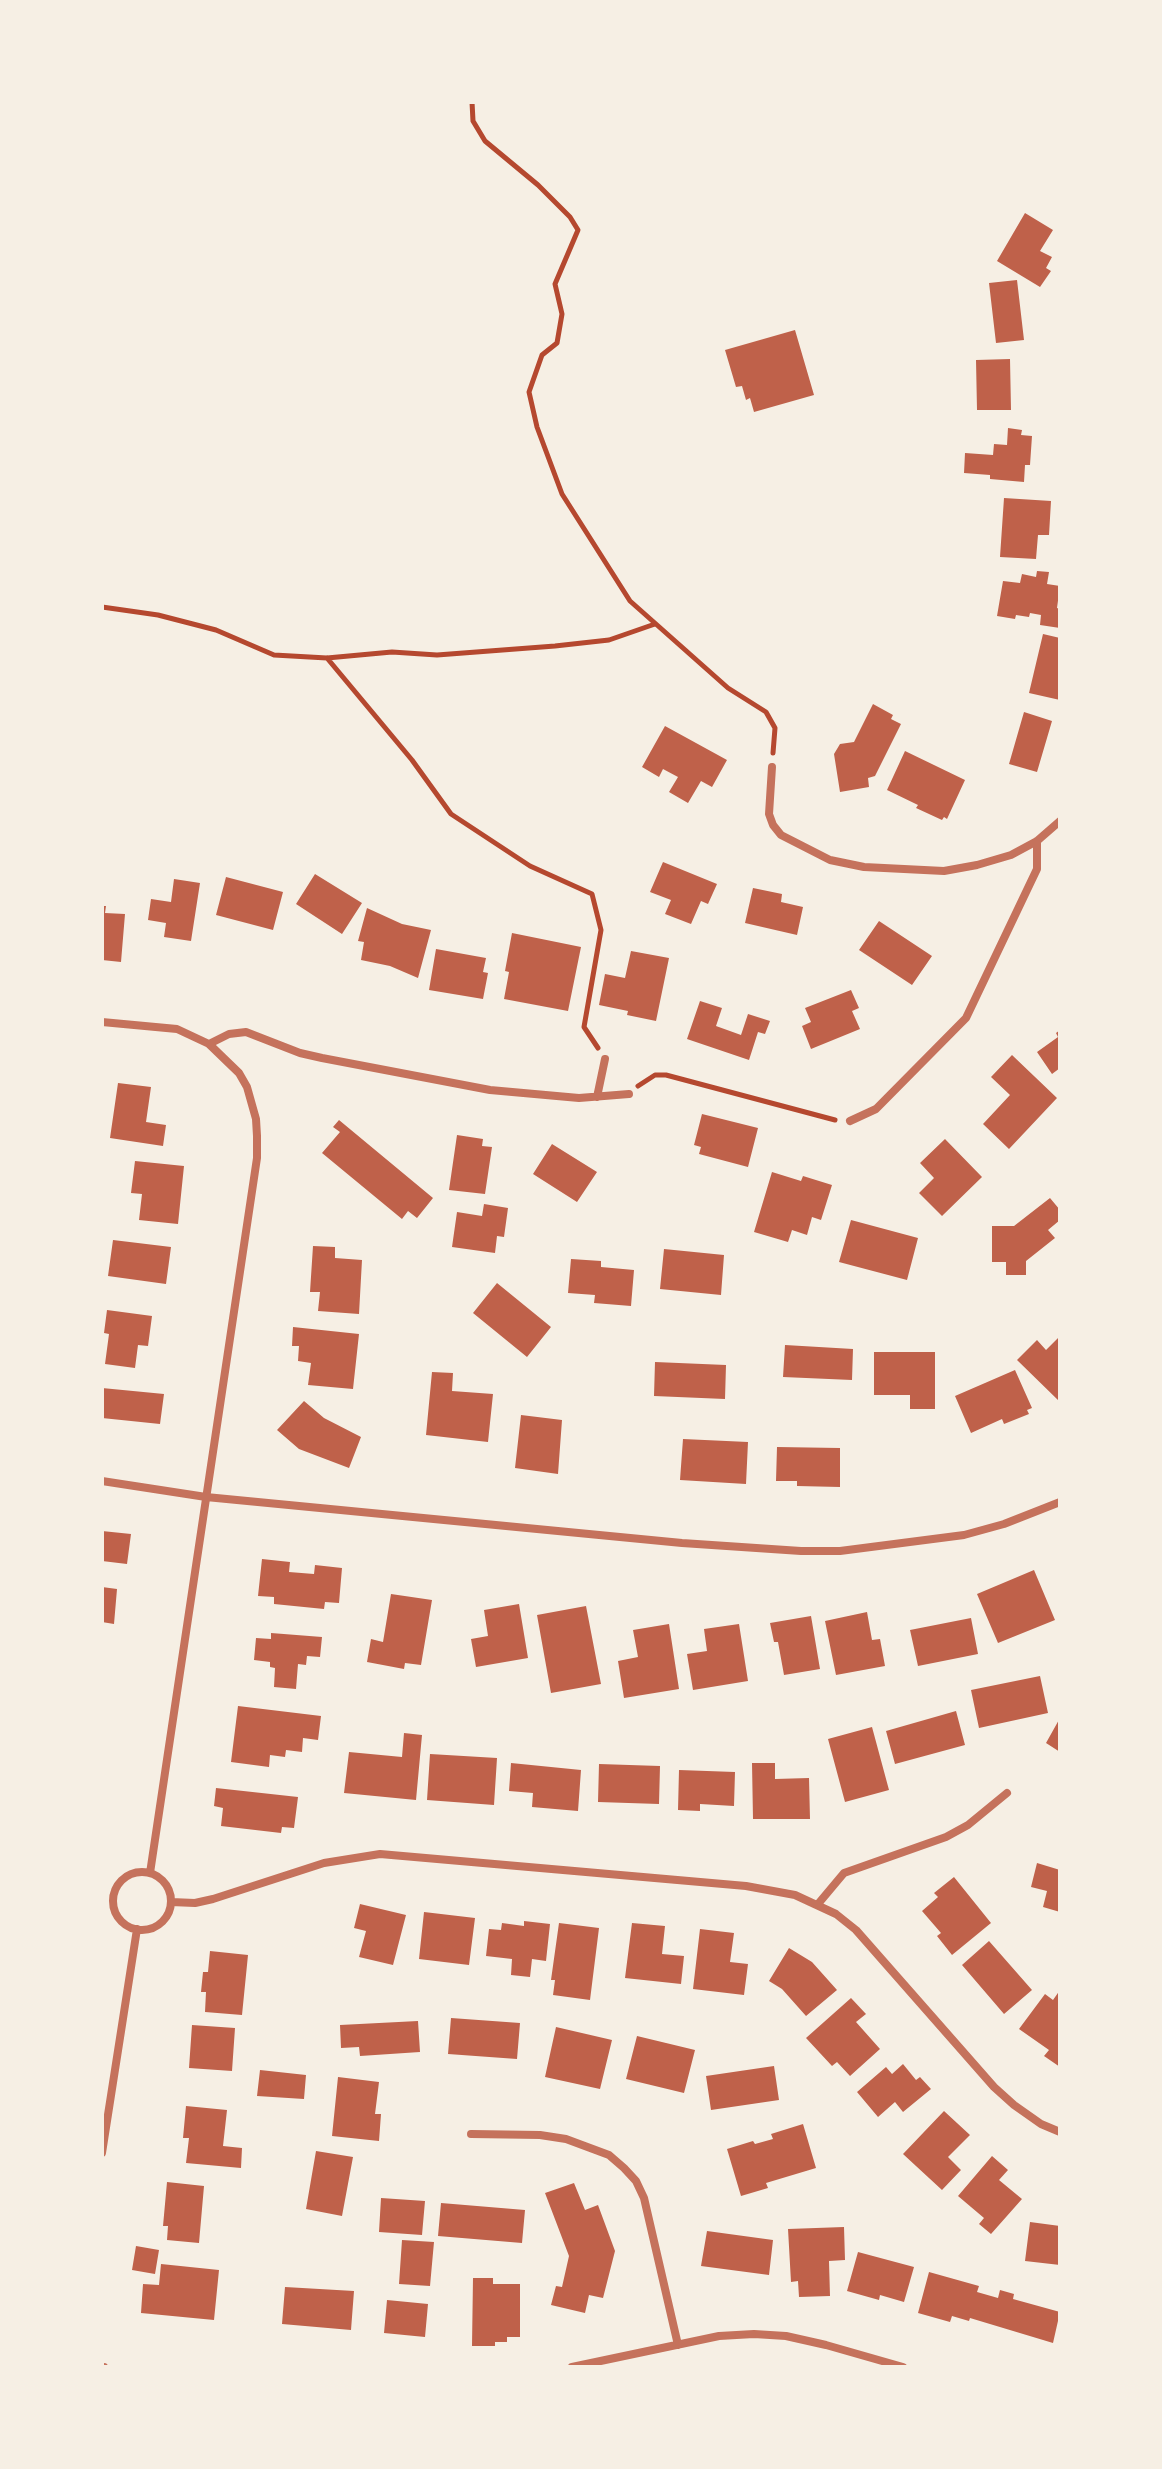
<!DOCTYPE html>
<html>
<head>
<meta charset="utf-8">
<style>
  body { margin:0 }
  #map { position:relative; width:1162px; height:2469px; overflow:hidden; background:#f6efe4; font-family:Montserrat,sans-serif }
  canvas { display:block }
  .frame { position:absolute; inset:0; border:104px solid #f6efe4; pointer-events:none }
</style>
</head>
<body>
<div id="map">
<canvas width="1162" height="2469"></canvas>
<div class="frame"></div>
</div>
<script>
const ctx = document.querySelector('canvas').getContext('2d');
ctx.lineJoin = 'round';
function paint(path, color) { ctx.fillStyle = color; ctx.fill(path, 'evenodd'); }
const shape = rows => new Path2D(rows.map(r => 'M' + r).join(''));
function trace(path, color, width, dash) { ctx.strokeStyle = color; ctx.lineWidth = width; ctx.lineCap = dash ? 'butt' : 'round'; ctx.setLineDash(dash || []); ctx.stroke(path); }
paint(shape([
  [1025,213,1053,230,1040,251,1052,257,1046,268,1051,271,1040,287,997,261],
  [1017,280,1024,340,996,343,989,283],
  [795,330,814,395,754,412,750,398,746,400,742,386,736,387,725,350],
  [1010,359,1011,410,977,410,976,360],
  [1008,428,1022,430,1021,435,1032,436,1030,465,1025,465,1024,482,990,479,990,475,964,473,965,453,993,455,994,444,1007,445],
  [1004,498,1051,501,1049,535,1038,535,1036,559,1000,557],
  [1037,571,1049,572,1047,584,1060,586,1057,608,1060,609,1060,628,1040,625,1041,615,1030,613,1029,617,1016,615,1015,619,997,616,1003,581,1020,583,1022,574,1036,577],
  [1043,634,1060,638,1060,700,1029,693],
  [873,704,893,715,891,719,901,724,875,776,868,778,869,787,840,792,834,754,840,744,854,742],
  [1024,712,1052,721,1037,772,1009,764],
  [665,726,727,760,712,787,701,781,688,803,669,792,678,777,663,769,659,777,642,767],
  [905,751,965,780,947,819,944,817,942,820,916,808,918,805,887,790],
  [663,862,717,884,708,904,701,901,691,924,665,914,671,900,650,892],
  [315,874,362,903,342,934,296,904],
  [226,877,283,892,273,930,216,915],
  [174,879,200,883,191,941,164,937,166,923,148,920,151,899,171,902],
  [753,888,782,894,781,902,803,907,797,935,745,923],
  [102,906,106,906,105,913,125,914,121,962,102,960],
  [367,908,402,924,431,930,418,978,390,966,361,960,364,942,358,941],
  [879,921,932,956,912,985,859,950],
  [512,933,581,947,568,1011,504,999,509,972,505,971],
  [436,949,486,958,483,972,488,973,483,999,429,990],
  [631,951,669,958,656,1021,627,1015,628,1011,599,1005,605,974,625,978],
  [851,990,859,1008,852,1011,860,1029,811,1049,802,1026,811,1022,805,1008],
  [700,1001,722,1008,716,1026,741,1035,748,1014,770,1021,765,1034,758,1032,749,1060,687,1039],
  [1060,1030,1060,1068,1052,1074,1037,1052,1058,1037,1056,1033],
  [1012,1055,1057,1098,1009,1149,983,1124,1010,1095,991,1077],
  [118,1083,151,1087,146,1122,166,1125,163,1146,110,1138],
  [702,1114,758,1128,748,1167,699,1154,701,1147,694,1145],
  [339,1120,433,1198,417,1218,408,1211,402,1219,322,1153,340,1132,333,1127],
  [457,1135,483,1139,482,1146,492,1147,485,1194,449,1190],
  [945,1139,982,1177,942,1216,919,1193,934,1178,920,1163],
  [552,1144,597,1172,577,1202,533,1174],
  [135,1161,184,1166,178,1224,139,1220,142,1194,131,1193],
  [772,1172,801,1181,803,1176,832,1185,821,1220,812,1217,807,1235,792,1230,788,1242,754,1232],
  [1050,1198,1060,1210,1060,1220,1048,1230,1055,1238,1026,1261,1026,1275,1006,1275,1006,1262,992,1262,992,1226,1014,1226],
  [484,1204,508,1208,504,1237,497,1236,495,1253,452,1247,457,1212,482,1216],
  [851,1220,918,1238,907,1280,839,1262],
  [113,1240,171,1247,166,1284,108,1276],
  [313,1246,335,1247,335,1258,362,1260,359,1314,318,1311,320,1292,310,1292],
  [664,1249,724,1255,721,1295,660,1289],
  [571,1259,601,1261,601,1267,634,1270,631,1306,594,1303,595,1295,568,1293],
  [497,1283,551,1327,527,1357,473,1313],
  [107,1310,152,1316,148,1346,138,1345,135,1368,105,1364,109,1334,104,1333],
  [293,1327,359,1334,353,1389,308,1385,311,1363,298,1361,299,1346,292,1346],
  [1060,1336,1060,1402,1017,1360,1037,1340,1046,1350],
  [785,1345,853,1349,852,1380,783,1377],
  [874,1352,935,1352,935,1409,910,1409,910,1395,874,1395],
  [655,1362,726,1365,725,1399,654,1396],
  [1015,1370,1032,1408,1027,1410,1029,1414,1004,1424,1002,1419,971,1433,955,1396],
  [432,1372,453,1373,452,1391,493,1394,488,1442,426,1435],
  [102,1388,164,1394,160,1424,102,1418],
  [304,1401,324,1418,361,1437,349,1468,299,1449,277,1430],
  [521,1415,562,1420,558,1474,515,1468],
  [683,1439,748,1442,746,1484,680,1480],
  [777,1447,840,1448,840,1487,797,1486,797,1481,776,1481],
  [102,1531,131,1534,127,1564,102,1561],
  [262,1559,290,1562,289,1572,314,1574,315,1565,342,1568,339,1603,325,1602,324,1609,274,1604,274,1597,258,1596],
  [1034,1570,1055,1620,998,1643,977,1594],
  [102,1587,117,1589,114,1624,102,1622],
  [391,1594,432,1600,421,1665,405,1663,404,1669,367,1662,371,1639,383,1642],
  [519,1604,528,1658,476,1667,471,1639,488,1636,484,1610],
  [586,1606,601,1684,551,1693,537,1615],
  [867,1612,872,1640,880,1639,885,1666,836,1675,825,1621],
  [811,1616,820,1669,784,1675,778,1642,774,1642,770,1623],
  [971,1618,978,1654,918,1666,910,1630],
  [669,1624,679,1689,624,1698,618,1661,638,1657,633,1630],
  [739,1624,748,1681,693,1690,687,1654,707,1651,704,1629],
  [271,1633,322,1637,320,1657,307,1656,306,1665,298,1664,296,1689,274,1687,275,1668,270,1667,270,1662,254,1660,256,1638,271,1639],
  [1040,1676,1048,1713,979,1728,971,1690],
  [238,1706,321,1716,318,1740,303,1738,302,1752,286,1750,285,1757,270,1755,269,1767,231,1762],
  [956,1711,965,1745,895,1764,886,1731],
  [1060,1718,1060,1752,1046,1743],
  [872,1727,889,1790,845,1802,828,1739],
  [404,1733,422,1735,416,1800,344,1793,349,1752,402,1757],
  [430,1754,497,1758,494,1805,427,1800],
  [511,1763,581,1770,578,1811,532,1807,533,1793,509,1791],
  [752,1763,775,1763,775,1779,809,1778,810,1819,753,1819],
  [599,1764,660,1766,659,1804,598,1802],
  [679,1770,735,1772,734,1806,700,1804,700,1811,678,1810],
  [216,1788,298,1797,294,1828,282,1827,281,1833,221,1826,223,1808,214,1806],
  [1037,1863,1060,1870,1060,1912,1043,1907,1047,1891,1031,1887],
  [954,1877,991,1923,952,1955,937,1936,941,1933,922,1911,938,1897,934,1893],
  [360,1904,406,1915,393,1965,359,1957,366,1931,354,1928],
  [424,1912,475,1918,469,1965,419,1959],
  [524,1921,550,1924,546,1961,532,1959,530,1977,511,1975,512,1959,486,1956,489,1929,501,1930,502,1923,524,1926],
  [559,1923,599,1928,590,2000,553,1995,555,1980,551,1980],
  [632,1923,665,1926,662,1954,684,1956,681,1984,625,1978],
  [700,1929,734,1933,730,1962,748,1964,744,1995,693,1989],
  [989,1941,1032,1990,1004,2014,962,1965],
  [789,1948,812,1962,837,1990,806,2016,782,1989,769,1981],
  [210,1951,248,1955,242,2015,205,2012,206,1992,201,1992,203,1972,208,1972],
  [1060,1990,1060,2067,1044,2056,1049,2050,1019,2029,1045,1994,1053,2000],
  [851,1998,866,2014,856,2022,880,2049,850,2076,837,2062,832,2066,806,2038],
  [451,2018,520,2023,517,2059,448,2054],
  [418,2021,420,2052,360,2056,359,2047,341,2048,340,2025],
  [192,2025,235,2028,232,2071,189,2068],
  [556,2027,612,2040,600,2089,545,2077],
  [637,2036,695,2050,684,2093,626,2079],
  [903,2064,916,2080,920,2077,931,2089,903,2112,895,2102,878,2117,857,2092,886,2067,892,2074],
  [774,2066,779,2100,711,2110,706,2076],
  [260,2070,306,2075,304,2099,257,2096],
  [338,2077,379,2082,375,2114,381,2114,379,2141,332,2136],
  [186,2106,227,2110,223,2146,242,2148,241,2168,186,2163,189,2138,183,2138],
  [944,2111,970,2135,948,2157,961,2170,942,2190,903,2154],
  [803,2124,816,2168,766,2183,768,2188,741,2196,727,2149,753,2141,755,2144,773,2139,771,2134],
  [316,2151,353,2157,342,2216,306,2209],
  [992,2156,1008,2170,999,2180,1022,2199,991,2234,979,2224,984,2218,958,2196],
  [167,2182,204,2186,199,2243,167,2240,168,2226,163,2226],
  [574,2183,585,2210,598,2205,615,2251,603,2298,589,2295,585,2313,551,2305,556,2286,562,2287,569,2256,545,2193],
  [381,2198,425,2201,422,2235,379,2232],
  [441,2203,525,2210,522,2243,438,2236],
  [1030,2222,1060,2226,1060,2265,1025,2261],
  [844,2227,845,2260,829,2261,830,2296,799,2297,798,2281,791,2282,788,2229],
  [707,2231,773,2240,769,2275,701,2266],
  [402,2240,434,2242,430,2286,399,2284],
  [136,2246,159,2250,155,2274,132,2270],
  [858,2252,914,2267,904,2302,880,2295,879,2300,847,2291],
  [161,2264,219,2270,214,2320,141,2313,143,2284,159,2285],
  [929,2272,979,2286,977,2292,998,2298,1000,2290,1014,2294,1013,2299,1060,2312,1053,2343,970,2318,969,2321,952,2316,950,2322,918,2313],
  [473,2278,493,2278,493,2284,520,2284,520,2337,507,2337,507,2342,495,2342,495,2346,472,2346],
  [285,2287,354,2291,351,2330,282,2324],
  [387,2300,428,2304,425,2337,384,2333]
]), '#bf614a');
trace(shape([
  [472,102,473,121,485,141,538,185,570,217,578,230,555,284,562,314,557,343,542,355,529,392,537,427,562,494,630,601,728,688,766,712,775,728,773,753],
  [102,607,158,615,216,630,274,655,327,658,392,652,437,655,555,646,609,640,655,624],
  [327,658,412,760,451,814,530,866,592,894,601,930,584,1027,598,1048],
  [638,1086,655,1075,666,1075,835,1120]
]), '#b5482f', 5);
trace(shape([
  [772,767,769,814,773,825,781,835,830,860,864,867,944,871,977,865,1011,855,1037,841,1060,821],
  [102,1022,177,1029,209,1044,239,1073,247,1087,256,1119,257,1136,257,1158,150,1873],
  [209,1044,229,1034,246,1032,300,1053,322,1058,490,1090,579,1098,629,1094],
  [597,1097,605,1059],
  [850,1121,876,1109,966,1018,1037,869,1037,841],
  [102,1481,206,1497,682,1543,801,1551,840,1551,964,1535,1004,1524,1060,1502],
  '113 1901a29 29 0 1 1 58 0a29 29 0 1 1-58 0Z',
  [171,1902,195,1903,213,1899,324,1863,380,1854,746,1886,795,1895,836,1914,856,1930,994,2087,1014,2105,1041,2124,1060,2132],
  [818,1904,844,1873,946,1837,968,1825,1007,1793],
  [471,2134,540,2135,566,2139,609,2155,624,2168,636,2181,644,2198,678,2345],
  [102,2153,137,1929],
  [102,2367,104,2367],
  [572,2367,719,2336,754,2334,786,2336,826,2345,903,2367]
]), '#c5725c', 8);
</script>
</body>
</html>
